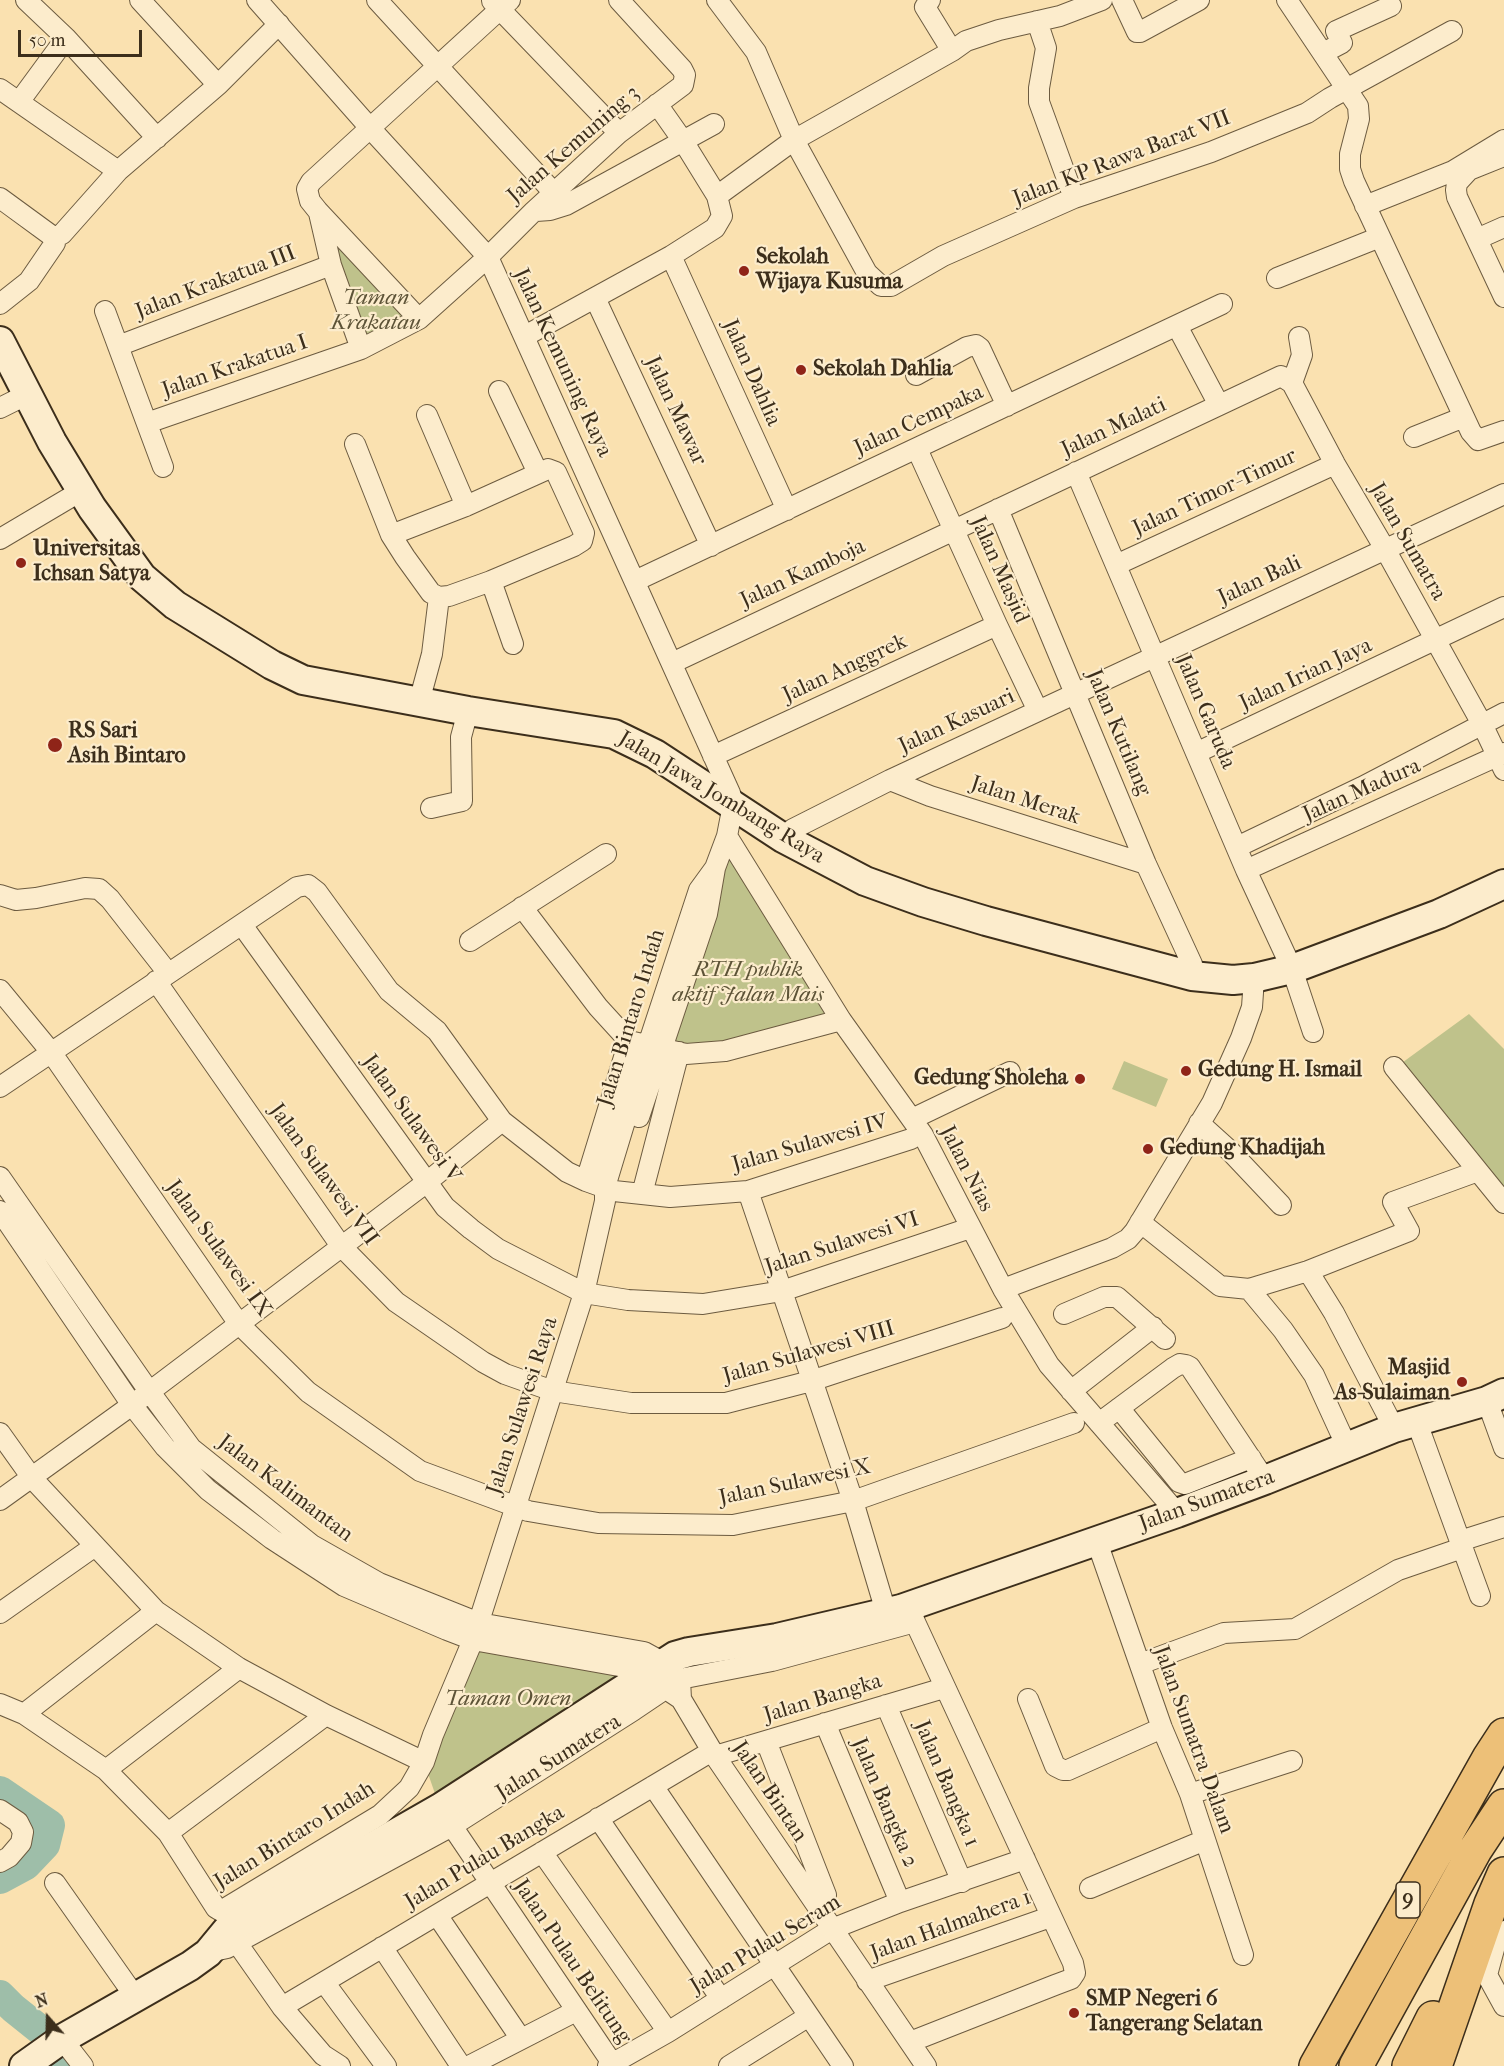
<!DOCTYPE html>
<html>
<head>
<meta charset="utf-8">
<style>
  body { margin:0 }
  #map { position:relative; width:1504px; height:2066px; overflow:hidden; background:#fae1b0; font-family:"IM FELL French Canon",serif }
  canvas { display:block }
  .north { position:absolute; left:18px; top:1988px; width:60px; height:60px; -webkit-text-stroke:4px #fceccc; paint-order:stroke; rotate:340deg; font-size:16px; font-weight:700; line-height:24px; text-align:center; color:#3c2e1b }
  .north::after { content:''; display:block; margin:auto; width:21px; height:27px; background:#3c2e1b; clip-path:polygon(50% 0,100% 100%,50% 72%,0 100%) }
  .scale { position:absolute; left:18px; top:30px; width:124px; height:27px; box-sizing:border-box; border:3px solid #3c2e1b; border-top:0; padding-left:8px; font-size:18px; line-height:21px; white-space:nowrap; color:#3c2e1b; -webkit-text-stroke:4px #fceccc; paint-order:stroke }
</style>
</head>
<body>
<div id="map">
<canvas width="1504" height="2066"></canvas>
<div class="north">N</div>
<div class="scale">50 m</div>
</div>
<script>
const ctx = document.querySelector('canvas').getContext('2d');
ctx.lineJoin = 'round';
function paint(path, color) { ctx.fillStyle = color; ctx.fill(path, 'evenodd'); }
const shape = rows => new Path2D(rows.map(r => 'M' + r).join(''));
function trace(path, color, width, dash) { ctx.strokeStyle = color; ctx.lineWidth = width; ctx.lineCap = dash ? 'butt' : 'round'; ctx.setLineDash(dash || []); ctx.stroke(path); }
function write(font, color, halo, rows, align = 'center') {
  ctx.font = font + ' "IM FELL French Canon",serif'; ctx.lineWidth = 4.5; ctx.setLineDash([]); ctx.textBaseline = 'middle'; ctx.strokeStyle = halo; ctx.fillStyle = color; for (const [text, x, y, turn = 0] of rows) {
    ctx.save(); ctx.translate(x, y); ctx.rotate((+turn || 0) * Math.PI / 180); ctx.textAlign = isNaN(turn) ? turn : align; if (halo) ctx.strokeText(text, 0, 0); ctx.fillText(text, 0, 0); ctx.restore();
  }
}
paint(shape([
  [318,211,419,319,361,349],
  [727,836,841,1020,725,1051,663,1049],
  [1469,1014,1504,1049,1504,1193,1399,1065],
  [1124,1061,1168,1079,1156,1107,1112,1089],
  [473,1640,630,1668,440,1808,424,1762]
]), '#bfc28b');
trace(shape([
  [0,1791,50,1825,45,1845,26,1865,0,1879],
  [0,1995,13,2008,43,2032,68,2066]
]), '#9ebea9', 30);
const street = shape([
  [26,0,66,38,157,138],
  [140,0,218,85],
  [257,0,370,128,488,257,730,793,733,805,727,836,715,868,707,914,639,1117],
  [377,0,555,194],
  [717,0,756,52,794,140,867,273,881,286,891,286,943,256,1074,198,1211,152,1307,113,1330,98,1452,31],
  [1122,0,1137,32,1140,32,1199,0],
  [1287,0,1358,106,1359,119,1350,154,1350,169,1354,181,1471,432,1478,440,1504,431],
  [492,1,619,133],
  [1037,21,1046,48,1039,88,1039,102,1074,198],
  [952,51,966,41,999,30,1060,16,1102,0],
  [1323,53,1342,43,1336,31,1391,6],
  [0,89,118,171],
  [19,102,66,38],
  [1504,156,1469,170,1457,183,1456,190,1457,197,1504,297],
  [717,196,794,140,952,51,925,7,930,0],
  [0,198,52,236,56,237,62,234,118,171,218,85,279,24],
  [1365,206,1453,171,1504,140],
  [536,211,550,210,566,205,714,124],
  [319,213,331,265,361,349],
  [1477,239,1504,227],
  [671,256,787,510],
  [1277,278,1380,237],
  [595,298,711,546],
  [0,304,29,281,55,243],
  [105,311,163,467],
  [419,319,318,211,310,201,307,189,311,182,510,0],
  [1177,326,1219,405],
  [525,336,671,256,715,228,722,216,717,196,683,141,657,104],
  [118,346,331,265],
  [916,375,967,347,976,345,980,348,1007,406],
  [1292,383,1302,355,1299,337],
  [499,391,538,473],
  [0,408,28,394],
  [427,415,466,506],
  [147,423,361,349,419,319,488,257,534,211,619,133,683,85,685,75,682,69,619,0],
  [1414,437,1464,417],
  [355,444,391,535,405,557,431,593,439,597,449,596,491,581,574,546,582,541,584,533,556,472,548,469,466,506,391,535],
  [917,449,997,625,1038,711],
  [1076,472,1246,870,1292,969,1313,1032],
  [998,509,1146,864,1192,964,1192,976],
  [0,539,81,491],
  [1116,565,1335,464],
  [491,581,513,644],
  [635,581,1222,304],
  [672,663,1281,376,1292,383,1335,464,1385,549,1482,724,1504,770],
  [419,702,432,654,439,597],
  [1196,753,1504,607],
  [713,756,997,625],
  [890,780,930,796,1146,864],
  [431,808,462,801,461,737,468,711],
  [727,836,841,1020,923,1135,1003,1289,1049,1365,1177,1513],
  [783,838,793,829,890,780,1504,494],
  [1237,847,1362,787,1504,713],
  [1246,870,1504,753],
  [0,895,16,900,36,898,85,888,99,889,110,899,168,973],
  [522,907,598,1007,629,1041,686,1054,725,1051,841,1020],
  [242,925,445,1207,471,1229,498,1249,584,1293,628,1300,703,1304,782,1291,970,1228],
  [470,941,606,854],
  [156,981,341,1246,396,1302,483,1362,505,1374,553,1391,631,1403,726,1403,811,1381,1002,1318],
  [0,990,51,1052,239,1324,308,1392,420,1471,528,1511,598,1523,733,1525,853,1501,1074,1423],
  [1394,1067,1478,1171],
  [0,1087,297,887,308,885,317,892,389,991,437,1031,502,1121,567,1172,586,1181,614,1191,670,1197,748,1191,911,1139],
  [912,1119,1010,1072],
  [1199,1123,1230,1151,1281,1205],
  [0,1177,144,1384,191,1448,312,1545,379,1583,479,1623,644,1652,664,1663,680,1679,681,1699,715,1756,926,2066],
  [586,1181,629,1041],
  [748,1191,853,1501,886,1612],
  [642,1194,679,1052],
  [0,1211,132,1405,165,1447,208,1490,272,1539,344,1586,447,1630,473,1640,630,1668,639,1671,681,1699],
  [1140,1222,1220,1286,1249,1289,1308,1271,1409,1231,1393,1202,1478,1171,1504,1203],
  [1308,1271,1334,1313,1394,1428],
  [1003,1289,1112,1248,1128,1239,1135,1231,1212,1103,1241,1038,1252,1007,1254,978],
  [1249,1289,1283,1330,1314,1375,1347,1447],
  [1064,1314,1104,1297,1117,1297,1165,1339],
  [1071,1391,1153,1327],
  [1487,1401,1504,1448],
  [1119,1408,1179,1482,1185,1484,1251,1458],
  [1416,1420,1480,1596],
  [1099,1423,1173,1368,1180,1364,1186,1365,1190,1367,1265,1480],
  [0,1433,32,1478,156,1611,239,1668,326,1715,424,1762],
  [0,1500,132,1405,427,1182,502,1121],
  [1460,1541,1504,1527],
  [1097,1542,1162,1728,1190,1794,1243,1955],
  [0,1613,95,1546],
  [1140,1664,1224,1633,1295,1629,1398,1570,1462,1548],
  [1028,1699,1055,1766,1063,1770,1068,1770,1162,1728],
  [0,1704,24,1714,106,1770,168,1833,216,1908,221,1911,380,1815,409,1788,424,1762,433,1735,473,1640,584,1293,605,1201,605,1187,648,1045,699,890,715,868],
  [886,1705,962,1882],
  [24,1714,156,1611],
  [825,1723,900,1902],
  [766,1741,826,1895,820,1911],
  [715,1756,944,1688],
  [106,1770,239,1668],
  [653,1786,843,2066],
  [1190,1794,1292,1761],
  [0,1810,18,1822,23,1832,21,1843,9,1857,0,1862],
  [598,1818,721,1999],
  [452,1826,614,2066],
  [168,1833,326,1715],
  [542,1852,668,2032],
  [55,1883,136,1998],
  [1090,1888,1205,1840],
  [437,1915,521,2039],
  [1504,1931,1497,1938,1487,1975,1504,2006],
  [230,1933,282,2007,323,2055,340,2066],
  [382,1947,461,2066],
  [209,1952,227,1948,452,1826,634,1710,680,1679,772,1661,915,1622,909,1606],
  [867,1981,1050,1917],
  [324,1982,386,2066],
  [282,2007,712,1751],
  [62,2039,83,2066],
  [910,2042,1055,1985,1071,1979,1075,1973,1073,1963,915,1622],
  [469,2066,576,2011],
  [608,2066,668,2032,832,1929,900,1902,1025,1859],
  [729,2066,809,2016]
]);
const secondary = shape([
  [0,341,52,442,92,508,142,577,175,605,272,665,303,680,468,711,614,734,655,754,783,838,865,881,923,902,986,921,1192,976,1233,980,1254,978,1292,969,1439,914,1504,884],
  [24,2066,62,2039,190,1966,208,1953,227,1930,440,1808,675,1656,689,1652,777,1638,901,1609,1177,1513,1265,1480,1394,1428,1487,1401,1504,1393]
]);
const highway = shape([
  [1316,2066,1489,1758,1504,1735],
  [1356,2066,1475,1850,1504,1806],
  [1409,2066,1433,2018],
  [1435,2066,1491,1904,1504,1874]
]);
trace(street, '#6c5b40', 22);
trace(secondary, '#3c2e1b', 32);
trace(highway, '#3c2e1b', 36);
trace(street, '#fceccc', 20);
trace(secondary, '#fceccc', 28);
trace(highway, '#edc078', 33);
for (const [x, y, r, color] of [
  [744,271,6,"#8f2418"],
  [801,370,6,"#8f2418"],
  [21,563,6,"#8f2418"],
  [55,745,8,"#8f2418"],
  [1186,1071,6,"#8f2418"],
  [1080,1079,6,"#8f2418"],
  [1148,1149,6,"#8f2418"],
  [1462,1382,6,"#8f2418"],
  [1074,2013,6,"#8f2418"]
]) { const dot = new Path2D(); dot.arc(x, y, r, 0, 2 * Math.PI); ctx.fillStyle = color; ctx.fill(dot); trace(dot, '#fceccc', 2); }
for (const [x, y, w] of [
  [1408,1900,24]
]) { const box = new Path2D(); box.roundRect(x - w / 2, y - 18, w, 36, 4.5); ctx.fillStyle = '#fceccc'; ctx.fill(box); trace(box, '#3c2e1b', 1.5); }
write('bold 21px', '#3c2e1b', null, [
  ["9",1408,1900]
]);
write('22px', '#3c2e1b', '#fceccc', [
  ["Jalan Kemuning 3",574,145,-41],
  ["Jalan KP Rawa Barat VII",1122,159,-21],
  ["Jalan Krakatua III",216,283,-21],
  ["Jalan Kemuning Raya",562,363,65],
  ["Jalan Krakatua I",235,367,-19],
  ["Jalan Dahlia",751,373,66],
  ["Jalan Mawar",675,411,65],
  ["Jalan Cempaka",919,421,-25],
  ["Jalan Malati",1114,428,-25],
  ["Jalan Timor-Timur",1215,493,-25],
  ["Jalan Sumatra",1407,542,60],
  ["Jalan Masjid",999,570,66],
  ["Jalan Kamboja",803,574,-25],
  ["Jalan Bali",1260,581,-25],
  ["Jalan Anggrek",845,669,-25],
  ["Jalan Irian Jaya",1306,675,-25],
  ["Jalan Garuda",1205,712,67],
  ["Jalan Kasuari",957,722,-25],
  ["Jalan Kutilang",1118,733,67],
  ["Jalan Madura",1362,791,-24],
  ["Jalan Jawa Jombang Raya",721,798,31],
  ["Jalan Merak",1025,801,18],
  ["Jalan Bintaro Indah",632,1018,-73],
  ["Jalan Sulawesi V",411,1119,54],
  ["Jalan Sulawesi IV",810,1144,-16],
  ["Jalan Nias",966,1169,63],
  ["Jalan Sulawesi VII",323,1175,54],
  ["Jalan Sulawesi VI",842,1244,-18],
  ["Jalan Sulawesi IX",218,1249,54],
  ["Jalan Sulawesi VIII",809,1353,-16],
  ["Jalan Sulawesi Raya",523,1406,-72],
  ["Jalan Sulawesi X",795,1483,-12],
  ["Jalan Kalimantan",285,1489,37],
  ["Jalan Sumatera",1207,1501,-20],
  ["Jalan Bangka",823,1699,-17],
  ["Jalan Sumatra Dalam",1193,1740,70],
  ["Jalan Sumatera",559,1758,-32],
  ["Jalan Bangka 1",946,1784,67],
  ["Jalan Bintan",769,1792,56],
  ["Jalan Bangka 2",884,1803,67],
  ["Jalan Bintaro Indah",295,1836,-32],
  ["Jalan Pulau Bangka",485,1858,-31],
  ["Jalan Halmahera 1",951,1926,-20],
  ["Jalan Pulau Seram",766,1945,-31],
  ["Jalan Pulau Belitung",572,1962,56]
]);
write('bold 22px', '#3c2e1b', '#fceccc', [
  ["Sekolah",756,258],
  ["Wijaya Kusuma",756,283],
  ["Sekolah Dahlia",813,370],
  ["Universitas",33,550],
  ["Ichsan Satya",33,575],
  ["RS Sari",68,732],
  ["Asih Bintaro",68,757],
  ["Gedung H. Ismail",1198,1071],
  ["Gedung Sholeha",1068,1079,"right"],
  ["Gedung Khadijah",1160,1149],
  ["Masjid",1450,1369,"right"],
  ["As-Sulaiman",1450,1394,"right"],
  ["SMP Negeri 6",1086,2000],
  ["Tangerang Selatan",1086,2025]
], 'left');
write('italic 22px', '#5d5337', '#fceccc', [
  ["Taman",376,299],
  ["Krakatau",376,324],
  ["RTH publik",748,971],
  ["aktif Jalan Mais",748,996],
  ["Taman Omen",508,1700]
]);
</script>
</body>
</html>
